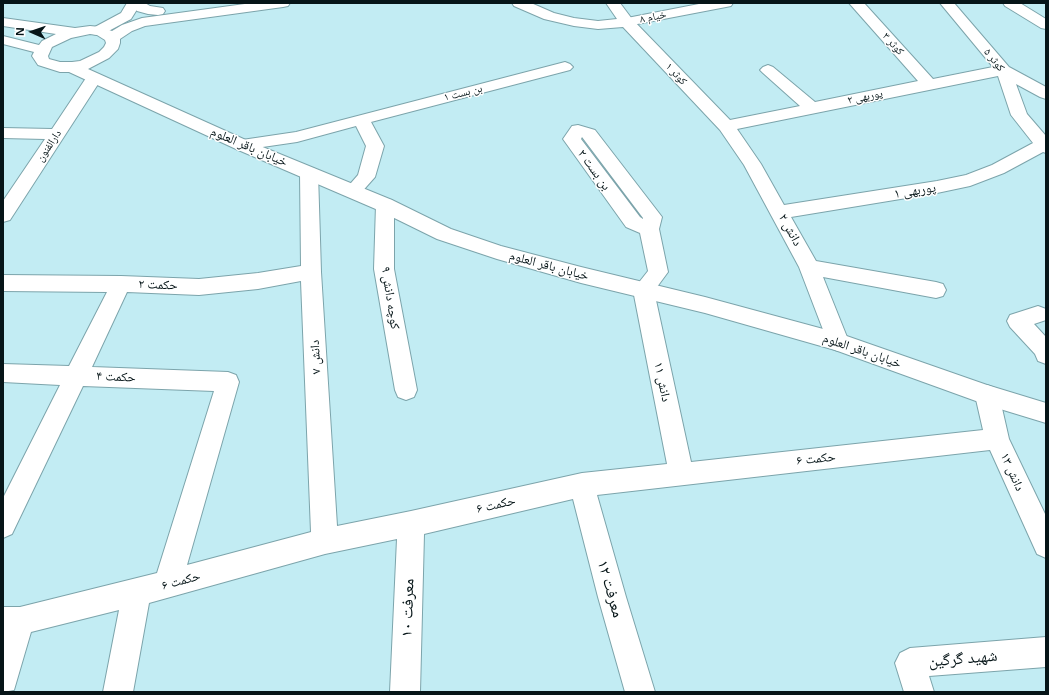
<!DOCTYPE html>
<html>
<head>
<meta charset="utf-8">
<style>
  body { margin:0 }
  #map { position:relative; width:1049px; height:695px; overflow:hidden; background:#c2ecf3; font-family:"Open Sans",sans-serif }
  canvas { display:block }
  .frame { position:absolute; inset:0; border:4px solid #061518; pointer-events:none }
  .north { position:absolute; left:12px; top:12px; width:40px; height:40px; -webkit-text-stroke:3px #fff; paint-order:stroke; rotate:272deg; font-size:11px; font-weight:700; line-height:16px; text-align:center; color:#061518 }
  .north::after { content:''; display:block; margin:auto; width:14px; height:18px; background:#061518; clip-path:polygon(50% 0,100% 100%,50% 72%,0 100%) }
</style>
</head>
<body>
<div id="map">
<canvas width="1049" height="695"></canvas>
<div class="frame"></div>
<div class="north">N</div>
</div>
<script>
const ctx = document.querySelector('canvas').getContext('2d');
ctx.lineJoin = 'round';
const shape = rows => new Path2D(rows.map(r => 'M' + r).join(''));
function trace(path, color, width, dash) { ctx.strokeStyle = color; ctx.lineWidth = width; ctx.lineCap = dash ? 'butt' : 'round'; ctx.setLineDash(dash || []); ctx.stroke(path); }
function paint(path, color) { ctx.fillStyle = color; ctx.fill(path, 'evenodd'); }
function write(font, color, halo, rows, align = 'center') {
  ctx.font = font + ' "Open Sans","Noto Naskh Arabic",sans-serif'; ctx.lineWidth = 3; ctx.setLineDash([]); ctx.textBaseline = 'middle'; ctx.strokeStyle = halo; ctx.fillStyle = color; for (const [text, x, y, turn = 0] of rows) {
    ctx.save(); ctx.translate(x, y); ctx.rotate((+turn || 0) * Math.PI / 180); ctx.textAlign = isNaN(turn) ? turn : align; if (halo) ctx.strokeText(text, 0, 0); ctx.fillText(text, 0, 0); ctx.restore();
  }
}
const minor = shape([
  [127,3,141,3,131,19,103,34,98,35,93,34,91,31,93,28,121,13,127,3],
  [512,3,531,3,554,13,574,18,598,21,617,19,606,3,620,3,632,19,730,120,800,106,763,73,760,70,763,67,768,65,773,67,815,102,918,81,849,3,864,3,933,79,993,67,940,3,954,3,1009,67,1046,87,1046,99,1040,97,1016,84,1027,114,1046,136,1046,153,1043,152,1004,173,970,186,937,193,791,217,816,261,936,282,943,284,946,290,943,296,936,298,823,277,849,342,846,348,838,351,830,348,799,267,744,165,720,130,623,27,598,29,574,26,544,19,514,6,512,3],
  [998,76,1011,115,1033,143,992,165,966,175,937,181,784,205,761,164,737,129,998,76],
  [1003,3,1020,3,1046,19,1046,29,1041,28,1005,6,1003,3],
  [565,62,570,64,573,67,570,70,371,122,384,146,375,177,359,195,353,197,347,195,344,191,358,175,366,146,356,126,297,142,242,150,236,149,233,145,236,141,242,140,296,132,565,62],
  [94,73,100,75,102,78,10,220,3,222,3,201,45,139,3,138,3,128,52,129,88,75,94,73],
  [578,125,595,130,662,217,659,229,668,272,654,291,691,462,983,430,975,395,979,388,987,385,995,388,999,395,1009,439,1046,516,1046,558,1037,554,990,450,597,495,626,597,655,692,625,692,598,597,573,499,424,534,420,692,390,692,397,539,325,554,149,603,133,692,103,692,119,610,31,632,14,690,3,692,3,607,20,607,157,573,214,391,83,386,12,534,3,538,3,498,60,385,3,382,3,364,69,366,107,292,3,291,3,275,121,276,199,279,258,273,301,266,300,173,303,169,309,167,315,169,318,173,321,272,337,526,411,511,582,473,667,464,633,290,648,271,640,233,626,227,563,139,572,126,578,125],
  [582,137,643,218,643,219,640,217,581,139,582,137],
  [301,281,311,532,187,565,239,382,236,375,228,372,92,367,127,292,199,295,258,289,301,281],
  [385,199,392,200,394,205,394,269,417,390,414,397,406,400,398,397,395,390,374,269,376,205,378,200,385,199],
  [1038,306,1046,309,1046,320,1034,324,1046,337,1046,364,1038,361,1035,354,1010,327,1007,321,1010,315,1038,306],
  [1046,637,1046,667,929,676,934,692,904,692,895,663,900,653,910,648,1046,637]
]);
const tertiary = shape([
  [130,3,145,3,150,6,163,8,165,11,163,14,158,15,148,14,137,11,130,3],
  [252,3,290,3,288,6,283,7,145,26,132,31,120,39,120,43,118,49,109,58,88,69,248,141,392,200,451,229,501,246,581,267,705,297,838,333,987,385,1046,403,1046,423,987,405,835,350,705,313,581,283,497,259,437,239,378,210,236,149,69,72,60,72,38,65,32,56,34,52,3,44,3,36,39,45,42,41,56,34,3,26,3,18,75,28,90,26,100,27,112,31,122,25,142,18,252,3],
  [90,34,97,35,105,40,106,43,104,47,99,52,80,61,72,62,60,62,49,59,48,56,52,47,71,38,90,34],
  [704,3,733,3,731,6,726,7,627,26,622,25,620,22,622,19,627,18,704,3]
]);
trace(minor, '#7ca4ab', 2);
trace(tertiary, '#7ca4ab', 2);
paint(minor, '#fff');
paint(tertiary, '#fff');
write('11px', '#061518', '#fff', [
  ["خیام ۸",653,17,-11],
  ["کوثر ۳",893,44,48],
  ["کوثر ۵",994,60,51],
  ["کوثر ۱",676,74,47],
  ["بن بست ۱",463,93,-14],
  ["پوربهی ۲",865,97,-12],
  ["دارالفنون",49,146,-56]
]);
write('13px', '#061518', '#fff', [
  ["خیابان باقر العلوم",249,147,23],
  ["بن بست ۲",594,170,54],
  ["پوربهی ۱",915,191,-9],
  ["دانش ۲",790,230,61],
  ["خیابان باقر العلوم",549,266,15],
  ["حکمت ۲",158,285,2],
  ["کوچه دانش ۹",390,298,81],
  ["خیابان باقر العلوم",862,351,19],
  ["دانش ۷",316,357,-93],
  ["حکمت ۴",116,377,3],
  ["دانش ۱۱",662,382,78],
  ["حکمت ۶",816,459,-6],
  ["دانش ۱۳",1012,472,66],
  ["حکمت ۶",496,505,-13],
  ["حکمت ۶",181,581,-15]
]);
write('16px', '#061518', '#fff', [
  ["معرفت ۱۲",610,589,74],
  ["معرفت ۱۰",408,608,-88],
  ["شهید گرگین",963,659,-5]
]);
</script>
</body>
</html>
